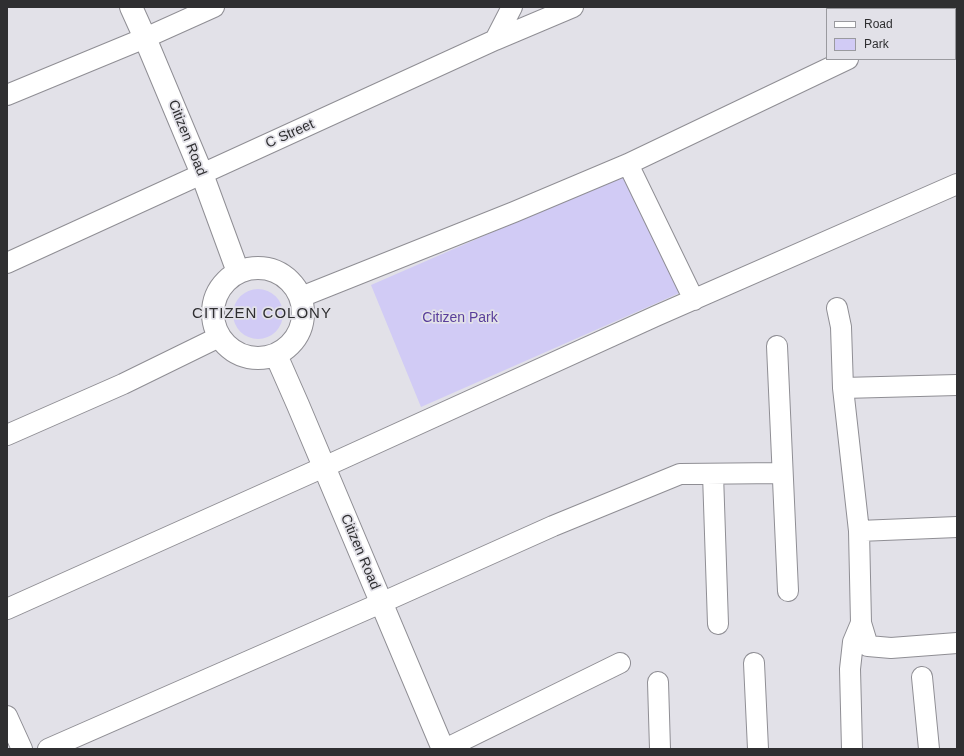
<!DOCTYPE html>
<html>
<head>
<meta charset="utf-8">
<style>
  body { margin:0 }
  #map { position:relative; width:964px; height:756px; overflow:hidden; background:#e2e1e8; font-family:Arial,sans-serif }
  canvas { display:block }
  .frame { position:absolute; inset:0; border:8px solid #2f2f31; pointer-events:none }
  .legend { position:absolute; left:826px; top:8px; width:130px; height:52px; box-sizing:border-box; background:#e2e1e8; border:1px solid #9a9a9f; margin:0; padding:5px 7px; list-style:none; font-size:12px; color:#2f2f31 }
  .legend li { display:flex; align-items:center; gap:8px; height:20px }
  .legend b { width:20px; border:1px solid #9a9a9f }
</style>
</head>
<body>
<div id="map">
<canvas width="964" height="756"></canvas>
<div class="frame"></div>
<ul class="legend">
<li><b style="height:5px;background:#fff"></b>Road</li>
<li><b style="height:11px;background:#d1cbf5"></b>Park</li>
</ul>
</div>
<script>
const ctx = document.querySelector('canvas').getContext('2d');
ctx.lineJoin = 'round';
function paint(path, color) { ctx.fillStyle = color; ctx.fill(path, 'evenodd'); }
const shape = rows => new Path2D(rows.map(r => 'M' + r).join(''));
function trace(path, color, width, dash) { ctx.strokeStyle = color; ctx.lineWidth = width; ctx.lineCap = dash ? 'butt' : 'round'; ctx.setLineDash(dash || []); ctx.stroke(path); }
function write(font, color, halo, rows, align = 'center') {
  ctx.font = font + ' Arial,sans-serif'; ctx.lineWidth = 3.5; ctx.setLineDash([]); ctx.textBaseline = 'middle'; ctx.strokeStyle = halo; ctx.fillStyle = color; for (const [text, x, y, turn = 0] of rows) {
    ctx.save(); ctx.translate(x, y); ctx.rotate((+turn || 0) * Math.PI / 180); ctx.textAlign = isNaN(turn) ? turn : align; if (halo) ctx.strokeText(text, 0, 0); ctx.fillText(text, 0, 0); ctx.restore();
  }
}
paint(shape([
  [626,174,684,291,421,407,371,285],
  '233 314a25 25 0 1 1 50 0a25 25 0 1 1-50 0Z'
]), '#d1cbf5');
const minor = shape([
  [955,30,957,30],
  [495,40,512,7],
  [7,95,145,38,214,7],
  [628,164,694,300],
  [7,263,495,40,573,7],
  [301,297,514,212,628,164,848,59],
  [837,308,841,327,843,388,859,531,861,623,868,646,891,648,957,643],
  [777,346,788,591],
  [843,388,957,385],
  [7,435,123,384,219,337],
  [713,474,718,624],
  [859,531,957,527],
  [7,609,324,467,656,316,957,184],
  [754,663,758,749],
  [922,677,929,749],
  [658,682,660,749],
  [7,716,22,749],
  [48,749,381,603,553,526,680,474,782,473],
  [445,749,620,663],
  [852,749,850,669,853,642,861,623]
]);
const tertiary = shape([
  [131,7,145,38,202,174,238,272],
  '213 313a45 45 0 1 1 90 0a45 45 0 1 1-90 0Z',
  [276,355,298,405,443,749]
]);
trace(minor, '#8f8e94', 22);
trace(tertiary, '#8f8e94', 24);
trace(minor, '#fff', 20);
trace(tertiary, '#fff', 22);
write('14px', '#2f2f31', '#e2e1e8', [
  ["C Street",290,134,-24],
  ["Citizen Road",187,138,68],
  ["Citizen Road",360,552,67]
]);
write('14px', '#593e9b', '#e2e1e8', [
  ["Citizen Park",460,318]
]);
ctx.letterSpacing = '1px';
write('15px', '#2f2f31', '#e2e1e8', [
  ["CITIZEN COLONY",262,314]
]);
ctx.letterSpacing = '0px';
</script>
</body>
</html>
